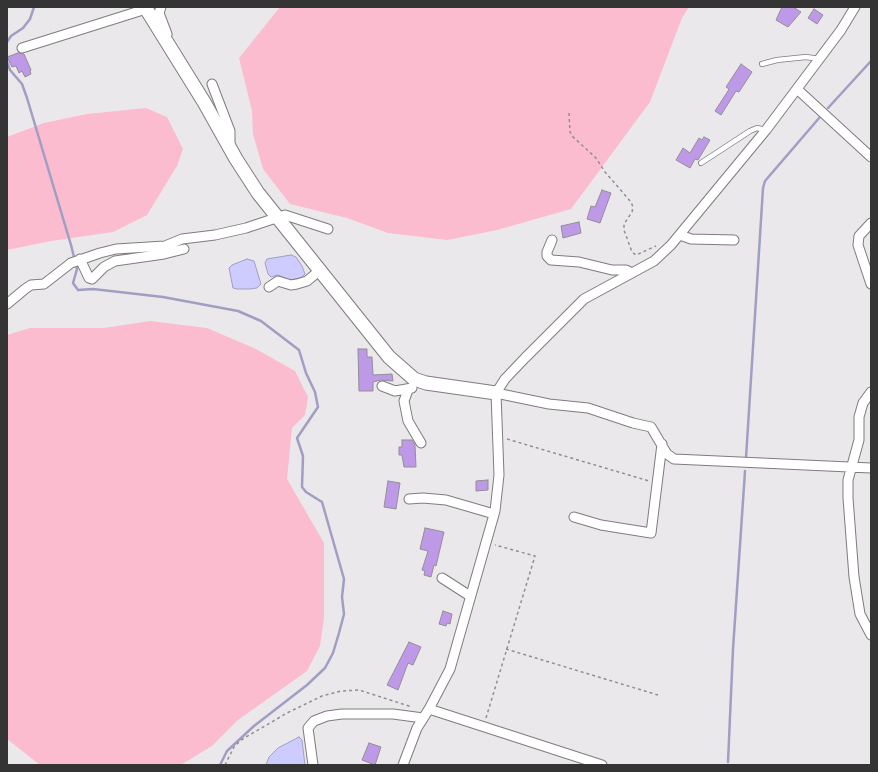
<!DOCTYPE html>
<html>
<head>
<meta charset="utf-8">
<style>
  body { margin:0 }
  #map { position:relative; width:878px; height:772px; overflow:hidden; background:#ebe8eb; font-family:Barlow,sans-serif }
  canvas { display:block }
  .frame { position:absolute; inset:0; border:8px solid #353435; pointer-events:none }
</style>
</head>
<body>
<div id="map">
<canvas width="878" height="772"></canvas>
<div class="frame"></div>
</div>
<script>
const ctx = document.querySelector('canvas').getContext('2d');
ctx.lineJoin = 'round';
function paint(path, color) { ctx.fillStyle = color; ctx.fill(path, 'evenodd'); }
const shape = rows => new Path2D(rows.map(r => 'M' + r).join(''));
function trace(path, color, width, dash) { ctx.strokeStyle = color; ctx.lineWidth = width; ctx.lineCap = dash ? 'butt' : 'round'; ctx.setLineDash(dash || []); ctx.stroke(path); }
paint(shape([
  [280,7,689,7,682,18,650,102,571,209,497,230,447,240,388,233,347,218,290,204,263,169,253,134,252,111,239,58],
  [146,108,167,117,183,149,177,166,147,215,113,232,51,241,7,250,7,137,44,123,87,114],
  [150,321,207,328,256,349,295,371,308,397,305,415,292,428,287,479,324,543,324,618,320,646,307,671,238,720,212,746,184,763,179,765,40,765,7,739,7,335,30,328,104,328]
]), '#fcbccf');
const water = shape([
  [291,255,296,257,302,266,305,274,303,276,300,278,289,280,278,275,271,277,268,274,265,263,267,259,291,255],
  [247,259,254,261,261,284,257,288,250,289,237,289,233,288,229,268,232,265,247,259],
  [299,737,302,740,305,765,266,765,269,757,278,748,299,737]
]);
paint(water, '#ceccff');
trace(water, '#a09ec2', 1);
trace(shape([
  [7,42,11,36,23,28,30,19,34,7],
  [7,62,10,70,22,84,27,98,71,245,77,269,73,283,78,290,93,289,163,297,238,311,261,321,299,350,306,373,315,392,318,407,297,438,303,456,302,487,306,492,322,502,344,579,342,597,344,614,339,633,333,653,325,668,307,685,254,726,227,751,220,765],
  [828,108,871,61],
  [746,458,763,188,765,181,820,117],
  [728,762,733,649,745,471]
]), '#a09ec2', 2.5);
const building = shape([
  [782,7,793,7,801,12,788,27,776,20,782,7],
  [814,9,823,15,817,24,808,18,814,9],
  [18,53,24,54,31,70,30,71,31,74,25,77,22,71,19,73,16,66,12,67,7,57,18,53],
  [741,64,752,72,739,92,736,91,721,115,715,111,728,91,729,89,726,87,741,64],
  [704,137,710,140,698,160,695,159,690,168,676,160,683,148,690,153,699,138,702,140,704,137],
  [602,190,611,193,600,223,587,219,591,206,595,207,602,190],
  [579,222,581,233,563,238,561,226,579,222],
  [358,349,367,349,367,357,372,357,373,375,392,374,393,381,381,380,373,382,373,391,359,391,358,349],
  [402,440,412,440,415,445,416,467,404,467,402,455,399,455,399,447,402,447,402,440],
  [488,480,488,490,476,491,476,481,488,480],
  [388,481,400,483,396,509,384,507,388,481],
  [425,528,444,532,436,566,434,565,431,577,424,575,425,571,422,570,428,551,420,549,425,528],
  [443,611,452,614,450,624,447,623,446,626,439,624,443,611],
  [409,642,421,647,413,665,408,663,398,690,387,685,409,642],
  [369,743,381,747,375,765,362,760,369,743]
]);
paint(building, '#be99e8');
trace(building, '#918f93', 1);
const lane = shape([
  [762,64,777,60,806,57,820,59],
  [701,163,750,131,757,128,765,130]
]);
const street = shape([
  [161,7,159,13,167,34,165,35],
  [22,48,146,9],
  [212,84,230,131,230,146],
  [797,89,871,157],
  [871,223,859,236,858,245,871,284],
  [680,235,691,239,734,240],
  [552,240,547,252,547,256,551,260,579,262,612,270,626,270,632,273],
  [80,259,89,278,92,279,104,267,115,261,164,254,184,249],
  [269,287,278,281,291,285,297,284,307,281,319,271],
  [7,304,25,289,31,285,44,284,71,263,100,253,116,249,165,246,182,239,215,235,246,228,285,215,328,229],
  [382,386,395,391,412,388],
  [408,390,404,401,408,421,421,443],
  [871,392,863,403,859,417,859,440,848,480,848,498,854,577,860,614,871,635],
  [496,393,549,404,588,408,633,423,651,427,667,454,674,459,871,468],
  [409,499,423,498,446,500,494,514],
  [574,517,601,525,651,533,662,444],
  [442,578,470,596],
  [429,709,602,765],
  [313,765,308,728,314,721,327,716,342,714,393,714,423,718],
  [403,765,417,728,429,709,450,669,495,511,499,475,496,393,505,379,525,358,584,299,654,261,671,245,766,130,841,30,855,7]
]);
const secondary = shape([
  [145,7,204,102,236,159,258,193,389,357,414,379,426,383,496,393]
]);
trace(lane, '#7f7c7f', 6);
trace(street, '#7f7c7f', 11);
trace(secondary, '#7f7c7f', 15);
trace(shape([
  [569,113,570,132,572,136,596,158,605,172,631,202,633,207,632,212,624,224,624,230,632,252,636,255,656,246],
  [507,439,649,481],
  [506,649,658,695],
  [486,718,535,556,495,545],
  [225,765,234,747,241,740,287,713,322,696,341,691,359,690,412,707]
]), '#908e90', 1.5, [3, 3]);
trace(lane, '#fff', 4.5);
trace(street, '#fff', 9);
trace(secondary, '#fff', 13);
</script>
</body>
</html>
